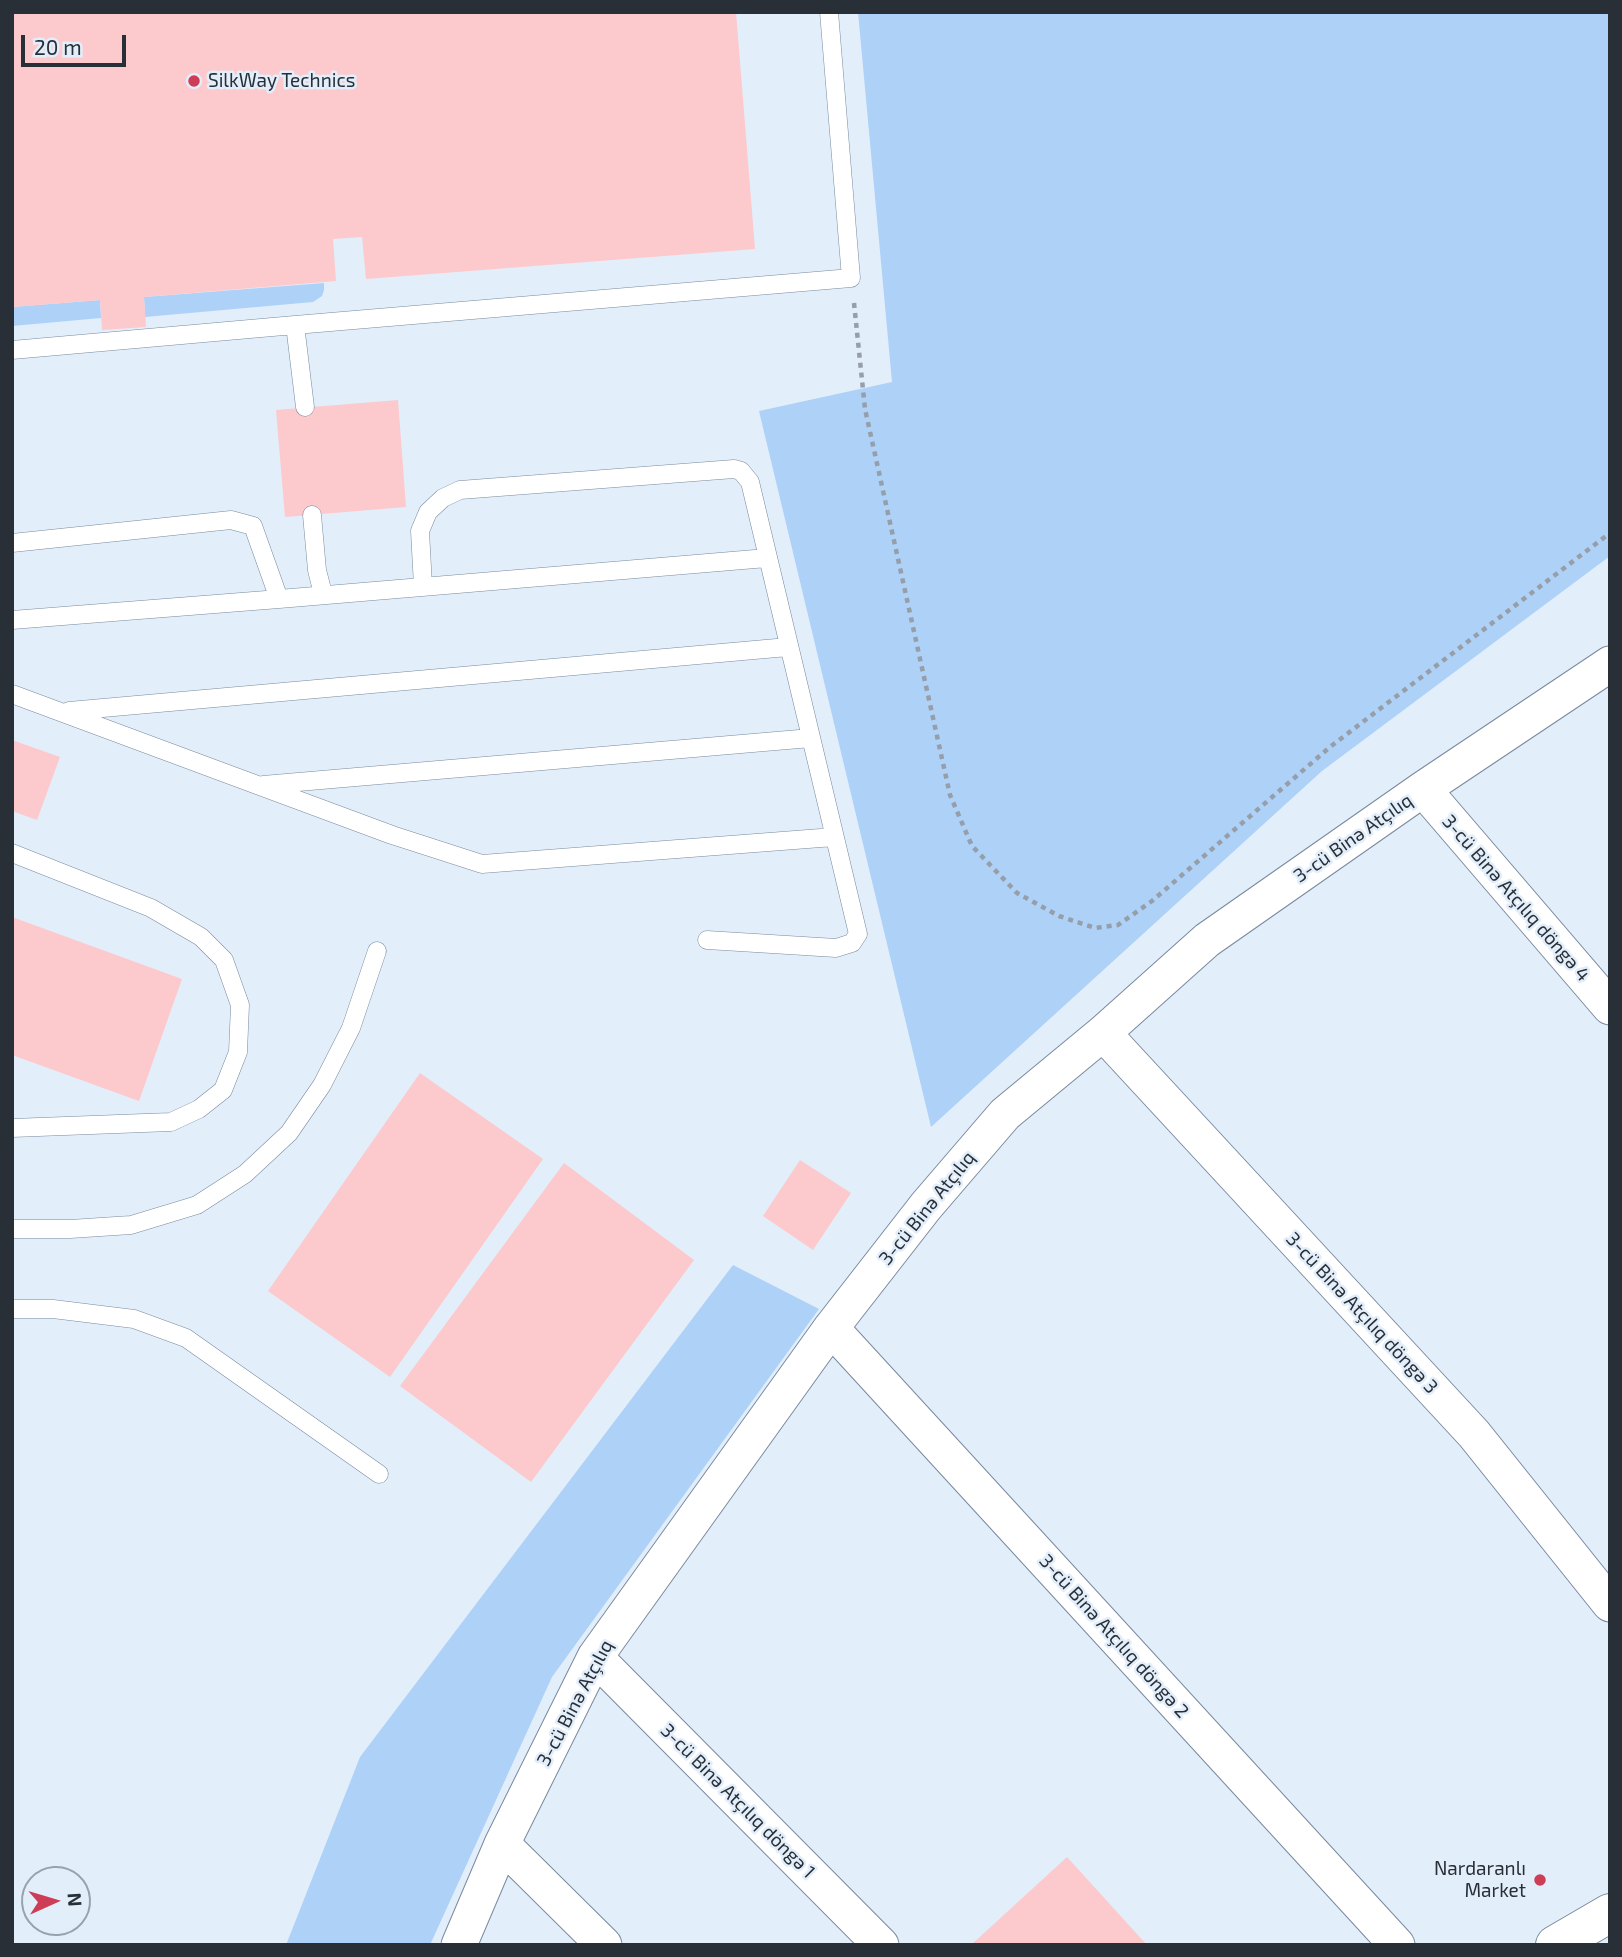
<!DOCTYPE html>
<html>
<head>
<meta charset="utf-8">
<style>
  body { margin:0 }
  #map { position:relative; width:1622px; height:1957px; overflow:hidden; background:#e3eefb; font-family:"Exo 2",sans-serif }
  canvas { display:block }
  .frame { position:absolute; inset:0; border:14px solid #282f37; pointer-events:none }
  .north { position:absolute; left:21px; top:1866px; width:70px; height:70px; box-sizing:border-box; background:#e3eefb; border:2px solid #98a2ad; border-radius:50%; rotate:86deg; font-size:19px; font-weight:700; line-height:28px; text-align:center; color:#282f37 }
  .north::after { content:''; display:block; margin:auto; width:24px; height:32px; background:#cd3d56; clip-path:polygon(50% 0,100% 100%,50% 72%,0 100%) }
  .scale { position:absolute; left:21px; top:35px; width:105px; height:32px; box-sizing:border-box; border:4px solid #282f37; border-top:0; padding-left:9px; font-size:21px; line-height:24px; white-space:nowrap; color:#282f37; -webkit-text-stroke:5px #e3eefb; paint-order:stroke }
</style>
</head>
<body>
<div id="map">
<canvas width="1622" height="1957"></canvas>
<div class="frame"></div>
<div class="north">N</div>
<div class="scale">20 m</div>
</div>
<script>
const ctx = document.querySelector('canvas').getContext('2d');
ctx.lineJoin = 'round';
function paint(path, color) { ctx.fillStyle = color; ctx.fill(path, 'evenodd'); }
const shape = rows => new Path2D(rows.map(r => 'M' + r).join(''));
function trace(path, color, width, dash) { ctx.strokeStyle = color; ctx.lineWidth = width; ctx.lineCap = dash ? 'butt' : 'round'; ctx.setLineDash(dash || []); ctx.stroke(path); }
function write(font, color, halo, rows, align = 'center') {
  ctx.font = font + ' "Exo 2",sans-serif'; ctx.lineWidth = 5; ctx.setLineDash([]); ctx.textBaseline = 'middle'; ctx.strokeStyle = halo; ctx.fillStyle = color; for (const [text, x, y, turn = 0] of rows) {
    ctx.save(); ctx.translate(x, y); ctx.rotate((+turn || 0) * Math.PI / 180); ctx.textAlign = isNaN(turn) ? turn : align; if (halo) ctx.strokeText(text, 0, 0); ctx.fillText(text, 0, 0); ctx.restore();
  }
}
paint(shape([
  [858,12,1610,12,1610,556,1322,771,931,1127,759,411,892,382],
  [324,283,324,290,322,296,313,302,145,317,144,297],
  [100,300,101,318,12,326,12,307],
  [733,1265,819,1309,552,1677,430,1945,286,1945,360,1757]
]), '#aed1f8');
paint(shape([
  [12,12,736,12,755,249,366,279,362,237,333,239,336,281,144,297,146,327,102,330,100,300,12,307],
  [398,400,406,507,285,517,276,410],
  [12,740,60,757,37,820,12,811],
  [12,917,182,979,139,1101,12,1055],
  [420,1073,543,1159,390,1377,268,1291],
  [800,1160,851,1193,813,1250,763,1216],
  [564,1163,694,1260,531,1482,400,1386],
  [1067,1857,1147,1945,971,1945]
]), '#fcc9cc');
const lane = shape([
  [295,325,851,278,829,12],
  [12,350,295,325,305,407],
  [312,515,317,570,323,594],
  [12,543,231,520,253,526,279,599,767,558],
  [423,586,420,531,428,512,443,498,460,490,734,469,741,471,750,482,858,934,852,943,836,948,707,940],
  [12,620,279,599],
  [12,694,392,835,482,864,834,837],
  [69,711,788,647],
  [263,785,811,738],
  [12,853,151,908,201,937,224,960,240,1005,238,1052,223,1090,199,1109,171,1122,12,1128],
  [12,1229,70,1229,131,1225,197,1205,245,1174,289,1133,322,1085,351,1028,377,951],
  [12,1309,53,1309,134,1319,186,1338,379,1474]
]);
const street = shape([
  [1423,789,1610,1007],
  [1103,1033,1474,1434,1610,1604],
  [831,1328,1397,1945],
  [595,1657,881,1945],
  [502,1844,604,1945],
  [459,1945,502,1844,595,1657,831,1328,926,1206,1005,1114,1103,1033,1207,940,1423,789,1610,664]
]);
const secondary = shape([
  [1555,1945,1610,1913]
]);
trace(lane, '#798a9d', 19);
trace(street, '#798a9d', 37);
trace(secondary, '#798a9d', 40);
trace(shape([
  [854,303,865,409,950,795,972,846,1017,893,1059,916,1095,928,1118,925,1152,901,1330,747,1610,533]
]), '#959ea9', 4.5, [5, 5]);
trace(lane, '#fff', 18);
trace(street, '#fff', 35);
trace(secondary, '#fff', 38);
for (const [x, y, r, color] of [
  [194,81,7,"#cd3d56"],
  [1540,1880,7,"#cd3d56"]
]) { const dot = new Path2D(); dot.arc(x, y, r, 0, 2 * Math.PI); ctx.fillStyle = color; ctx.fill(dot); trace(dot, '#e3eefb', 2.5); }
write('19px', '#282f37', '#e3eefb', [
  ["SilkWay Technics",208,81],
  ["Nardaranlı",1526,1869,"right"],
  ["Market",1526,1891,"right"]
], 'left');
write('19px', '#282f37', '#e3eefb', [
  ["3-cü Binə Atçılıq",1353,838,-35],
  ["3-cü Binə Atçılıq döngə 4",1516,898,49],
  ["3-cü Binə Atçılıq",927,1208,-51],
  ["3-cü Binə Atçılıq döngə 3",1362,1313,47],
  ["3-cü Binə Atçılıq döngə 2",1114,1636,48],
  ["3-cü Binə Atçılıq",575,1703,-62],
  ["3-cü Binə Atçılıq döngə 1",738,1801,45]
]);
</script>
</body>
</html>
